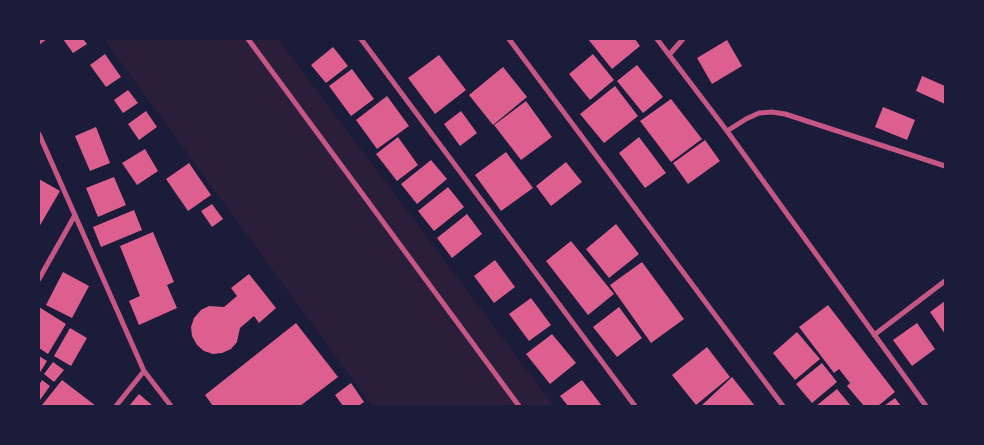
<!DOCTYPE html>
<html>
<head>
<meta charset="utf-8">
<style>
  body { margin:0 }
  #map { position:relative; width:984px; height:445px; overflow:hidden; background:#1b1b3a; font-family:Manrope,sans-serif }
  canvas { display:block }
  .frame { position:absolute; inset:0; border:40px solid #1b1b3a; pointer-events:none }
</style>
</head>
<body>
<div id="map">
<canvas width="984" height="445"></canvas>
<div class="frame"></div>
</div>
<script>
const ctx = document.querySelector('canvas').getContext('2d');
ctx.lineJoin = 'round';
function paint(path, color) { ctx.fillStyle = color; ctx.fill(path, 'evenodd'); }
const shape = rows => new Path2D(rows.map(r => 'M' + r).join(''));
function trace(path, color, width, dash) { ctx.strokeStyle = color; ctx.lineWidth = width; ctx.lineCap = dash ? 'butt' : 'round'; ctx.setLineDash(dash || []); ctx.stroke(path); }
paint(shape([
  [104,39,278,39,554,406,372,406]
]), '#2a1e3b');
paint(shape([
  [63,39,83,39,87,44,73,53],
  [588,39,635,39,640,46,612,69],
  [727,40,742,66,712,84,697,58],
  [333,47,348,66,326,83,311,65],
  [105,54,121,77,106,87,90,65],
  [593,54,614,80,590,100,569,74],
  [439,55,466,90,435,114,408,78],
  [637,65,663,97,643,113,617,81],
  [503,67,527,97,493,125,469,95],
  [352,69,374,99,351,116,329,86],
  [922,76,945,86,945,104,916,91],
  [615,86,638,116,604,143,580,114],
  [128,90,138,103,123,113,114,100],
  [387,96,409,126,377,149,356,120],
  [671,99,702,139,671,162,640,121],
  [526,101,552,137,521,160,494,125],
  [883,107,915,120,907,140,875,127],
  [146,111,157,127,139,140,128,124],
  [461,111,477,133,460,146,444,124],
  [96,127,110,163,90,171,75,136],
  [398,137,418,165,397,181,376,154],
  [639,137,666,173,645,188,619,153],
  [705,140,720,161,688,184,673,163],
  [145,149,158,171,137,185,122,163],
  [506,152,533,188,501,211,475,175],
  [431,160,447,179,417,204,401,184],
  [566,162,582,182,551,206,536,186],
  [189,163,211,195,188,211,166,179],
  [114,177,126,205,98,217,86,188],
  [39,179,60,191,39,227],
  [448,187,464,207,434,231,418,211],
  [212,204,223,219,212,227,201,211],
  [134,210,142,230,101,247,93,227],
  [467,214,482,234,452,258,437,238],
  [616,224,639,254,609,278,586,249],
  [153,232,174,282,167,285,177,308,139,325,129,301,140,296,120,246],
  [571,241,614,294,588,315,546,261],
  [495,260,515,287,494,303,474,276],
  [642,262,684,319,651,343,610,285],
  [63,272,89,286,72,318,46,305],
  [249,274,276,308,259,323,254,316,240,328,237,342,231,349,222,353,213,354,204,351,197,345,192,336,191,327,194,318,201,310,209,306,224,307,237,296,231,288],
  [531,298,551,325,529,341,509,314],
  [945,301,945,334,930,312],
  [828,305,895,392,878,406,864,406,847,386,850,383,839,369,834,373,799,327],
  [39,307,66,324,48,354,39,348],
  [619,307,642,338,617,357,593,327],
  [296,323,338,377,300,406,213,406,205,395],
  [917,323,935,349,912,366,893,340],
  [70,328,87,338,71,366,54,356],
  [797,332,820,359,795,380,773,353],
  [552,334,576,363,550,384,526,354],
  [707,347,730,377,696,405,672,375],
  [39,356,47,361,39,374],
  [53,362,64,370,54,382,44,374],
  [822,363,837,382,812,403,796,384],
  [732,377,755,406,701,406],
  [42,380,50,386,40,400,39,385],
  [62,380,96,406,43,406,42,405],
  [582,380,602,406,568,406,560,396],
  [351,383,364,402,358,406,343,406,335,395],
  [837,389,851,406,816,406],
  [139,394,153,406,129,406],
  [895,398,901,406,884,406]
]), '#dd5f8e');
trace(shape([
  [248,39,519,406],
  [361,39,635,406],
  [509,39,783,406],
  [657,39,727,131,926,406],
  [39,42,43,39],
  [669,55,683,39],
  [727,131,746,119,759,113,772,112,785,114,945,166],
  [39,134,144,371,171,406],
  [39,279,75,215],
  [874,335,945,281],
  [116,406,144,371]
]), '#c65784', 5);
</script>
</body>
</html>
